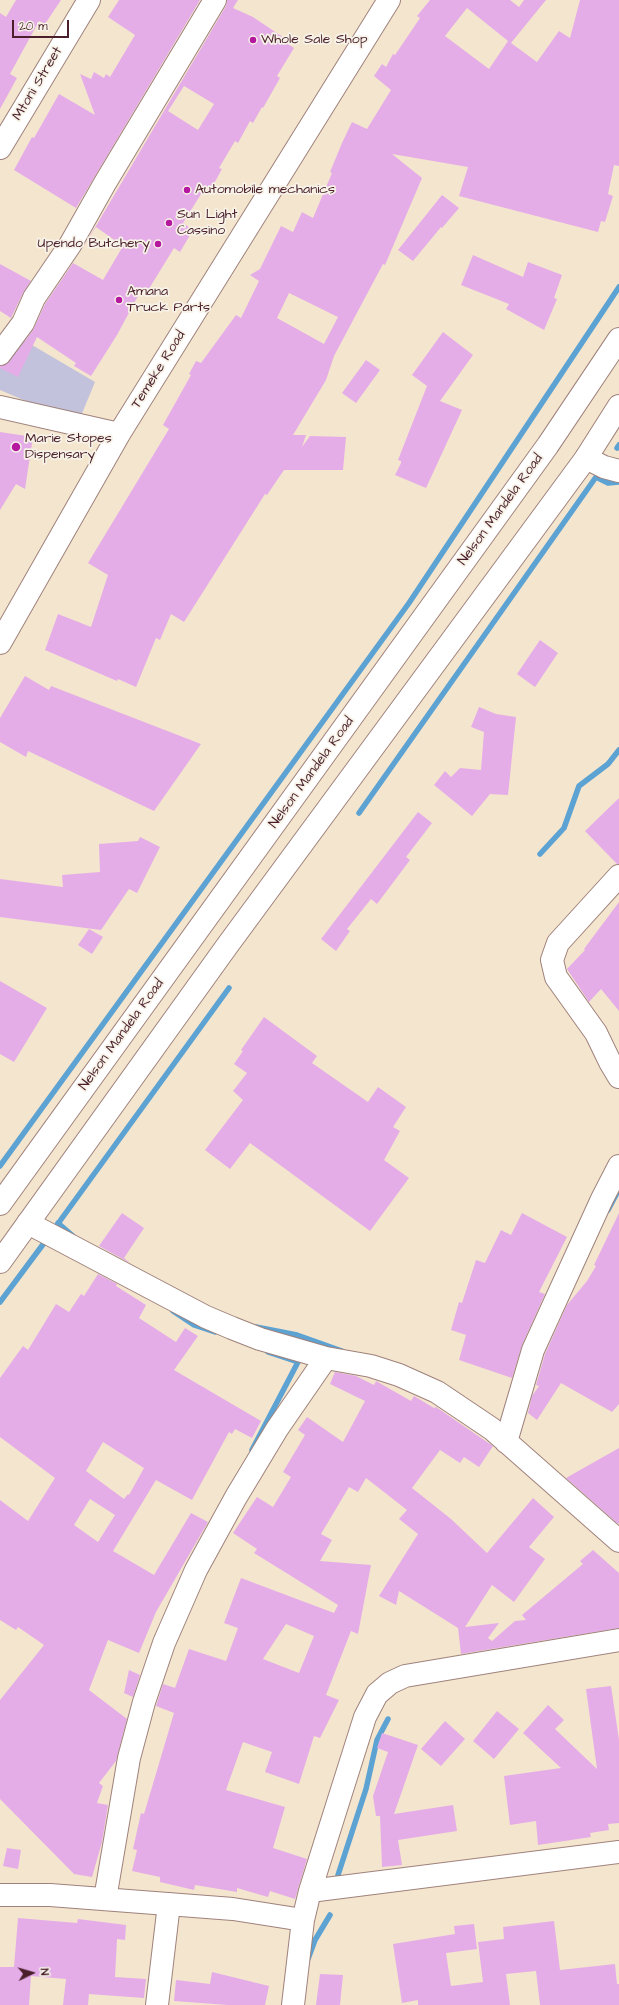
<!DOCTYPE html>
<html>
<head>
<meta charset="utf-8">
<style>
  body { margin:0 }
  #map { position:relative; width:619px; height:2005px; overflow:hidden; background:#f4e5ce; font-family:"Architects Daughter",sans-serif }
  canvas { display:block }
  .north { position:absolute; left:12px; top:1953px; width:40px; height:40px; -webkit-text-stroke:3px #f7f3e8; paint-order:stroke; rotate:85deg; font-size:11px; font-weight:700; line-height:16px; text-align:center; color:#4a1f2b }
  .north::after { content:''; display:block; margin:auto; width:14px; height:18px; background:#4a1f2b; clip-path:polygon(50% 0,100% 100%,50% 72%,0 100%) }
  .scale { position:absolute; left:12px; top:20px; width:57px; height:18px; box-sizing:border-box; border:2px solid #4a1f2b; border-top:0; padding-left:5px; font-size:12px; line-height:14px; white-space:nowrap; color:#4a1f2b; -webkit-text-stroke:3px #f7f3e8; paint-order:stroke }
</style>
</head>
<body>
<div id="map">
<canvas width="619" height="2005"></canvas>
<div class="north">N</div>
<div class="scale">20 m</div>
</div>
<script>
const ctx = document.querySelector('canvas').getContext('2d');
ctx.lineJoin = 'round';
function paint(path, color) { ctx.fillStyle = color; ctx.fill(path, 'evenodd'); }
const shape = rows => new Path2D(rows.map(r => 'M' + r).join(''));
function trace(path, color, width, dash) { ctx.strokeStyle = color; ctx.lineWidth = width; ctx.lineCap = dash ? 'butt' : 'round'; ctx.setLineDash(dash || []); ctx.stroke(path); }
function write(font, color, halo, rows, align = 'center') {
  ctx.font = font + ' "Architects Daughter",sans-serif'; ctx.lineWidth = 3.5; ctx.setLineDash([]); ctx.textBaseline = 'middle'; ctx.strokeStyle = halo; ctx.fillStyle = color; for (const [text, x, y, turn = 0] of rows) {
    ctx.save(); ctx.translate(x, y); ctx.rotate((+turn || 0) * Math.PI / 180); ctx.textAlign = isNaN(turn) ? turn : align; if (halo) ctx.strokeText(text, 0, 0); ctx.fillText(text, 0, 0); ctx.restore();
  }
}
paint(shape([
  [15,335,95,382,78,423,0,390,0,364]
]), '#c2c2dc');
trace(shape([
  [617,448,619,445],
  [359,813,596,477,608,483,619,482],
  [540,854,564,828,579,786,608,764,619,750],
  [0,1166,409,603,619,287],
  [608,1210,617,1193],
  [58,1223,73,1236],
  [57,1225,229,988],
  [0,1302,47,1239],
  [173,1311,194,1325,215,1332],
  [256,1327,297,1335,342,1351],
  [252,1450,298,1362,268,1352],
  [338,1875,366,1789,377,1740,388,1719],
  [308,1959,315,1940,330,1915]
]), '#5ca2d2', 5.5);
paint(shape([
  [16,0,61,0,45,24,39,21,10,74,17,78,0,109,0,13,6,17],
  [119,0,200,0,76,208,14,170,32,137,34,138,59,94,95,115,80,74,91,79,94,72,104,78,106,74,110,77,135,35,108,17],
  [227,0,238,0,233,8,253,17,290,42,288,44,294,48,277,76,280,78,263,108,262,107,253,123,250,121,238,143,235,141,219,168,222,169,211,189,206,186,183,223,193,230,180,252,174,248,147,292,143,290,139,296,138,296,117,335,91,376,74,366,76,363,37,337,18,377,0,368,0,366,10,361,33,330,45,304,73,263,103,280,123,246,96,227,80,253,226,6],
  [184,86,214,104,198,130,168,111],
  [430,0,510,0,519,7,524,0,546,0,511,43,537,62,559,31,570,38,580,0,619,0,619,166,614,165,608,194,613,196,605,222,601,221,598,232,459,196,468,167,392,154,422,178,385,265,383,264,334,356,326,380,293,435,306,435,302,447,310,436,346,437,343,470,284,470,267,495,265,494,184,622,171,614,160,640,156,638,136,687,118,679,117,681,45,650,58,614,91,627,108,575,88,563,169,429,163,425,191,375,189,374,196,361,201,363,236,315,241,318,259,281,250,275,260,269,281,226,293,232,302,212,313,218,332,173,330,172,342,143,352,122,367,129,391,90,374,76,382,64,386,67,393,54,395,55,420,18,417,16],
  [467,8,508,41,489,69,445,36],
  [289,293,338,317,324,344,277,318],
  [442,195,459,208,442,228,441,227,413,261,398,250],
  [473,255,523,277,528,262,562,275,554,298,557,299,544,330,506,309,509,304,461,285],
  [0,264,31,281,23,293,11,318,0,311],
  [443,332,473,355,440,401,462,410,426,488,395,475,401,463,401,461,398,460,427,386,412,375],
  [366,360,380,370,356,403,342,393],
  [0,432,33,437,25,489,16,484,0,510],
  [540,640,558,653,535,687,517,674],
  [25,676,49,690,51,686,201,744,154,811,28,751,26,757,0,742,0,718],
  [479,707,496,714,516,717,508,795,490,794,472,816,434,785,445,771,451,777,460,768,481,770,484,732,471,727],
  [619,798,619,864,617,864,585,831],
  [418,812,432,823,406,857,410,860,377,904,371,899,347,929,350,931,336,951,321,939],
  [140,837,160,847,137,893,129,889,101,930,0,917,0,879,63,887,62,875,100,872,99,844,138,841],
  [619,902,619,1011,601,989,589,1002,567,969,585,950,584,949],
  [89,929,103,937,92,954,78,945],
  [0,981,47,1008,14,1062,0,1054],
  [264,1017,317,1056,312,1063,368,1102,378,1087,406,1107,393,1127,400,1131,384,1160,409,1178,370,1231,250,1143,230,1169,205,1150,243,1100,233,1091,247,1073,234,1064,243,1051,241,1050],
  [122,1213,144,1228,124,1258,130,1263,99,1246],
  [522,1213,567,1237,539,1292,545,1294,522,1345,512,1378,459,1360,466,1335,451,1330,459,1302,462,1303,476,1260,485,1263,501,1230,511,1235],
  [619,1213,619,1404,612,1412,561,1383,537,1420,528,1413,532,1396,539,1386,536,1385,545,1354,567,1305,587,1281,596,1266,594,1265],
  [98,1274,117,1284,116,1286,146,1305,139,1318,176,1342,185,1328,198,1336,174,1370,261,1421,252,1438,235,1429,232,1434,229,1432,192,1500,156,1480,113,1551,154,1575,191,1513,208,1522,156,1612,139,1653,108,1640,89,1690,127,1719,116,1761,99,1783,103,1786,97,1803,108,1805,102,1842,92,1877,74,1874,0,1799,0,1700,44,1645,18,1627,16,1630,0,1620,0,1500,28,1521,55,1478,0,1437,0,1378,23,1346,28,1350,56,1304,69,1312,81,1294,84,1296],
  [103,1442,144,1468,129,1495,128,1494,124,1499,86,1471],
  [90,1499,115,1515,98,1542,74,1525],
  [335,1372,356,1376,374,1385,376,1381,411,1401,414,1396,434,1408,436,1407,493,1446,479,1467,464,1457,460,1463,440,1450,412,1488,451,1519,487,1553,533,1498,554,1517,529,1547,545,1559,514,1602,492,1585,465,1627,499,1623,488,1638,492,1641,515,1621,526,1620,522,1615,583,1564,580,1561,593,1550,619,1573,619,1628,461,1654,458,1628,399,1591,396,1605,379,1596,418,1534,399,1519,407,1510,366,1478,358,1492,349,1487,321,1534,332,1540,320,1561,371,1565,358,1634,351,1631,326,1695,339,1700,320,1738,314,1736,299,1784,265,1772,272,1752,243,1742,226,1790,285,1807,273,1848,307,1859,295,1899,270,1891,268,1897,237,1888,237,1892,195,1885,194,1890,160,1882,160,1877,132,1871,137,1850,133,1849,141,1813,144,1814,174,1713,156,1706,163,1684,175,1688,189,1649,226,1661,238,1628,224,1623,241,1578,334,1613,338,1605,254,1553,257,1549,233,1533,257,1497,273,1507,291,1477,283,1472,305,1435,298,1430,307,1417,343,1442,365,1401,330,1384],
  [286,1624,314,1636,299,1673,263,1659],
  [619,1448,619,1523,618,1524,566,1478],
  [129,1670,140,1675,133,1697,124,1693],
  [611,1686,619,1740,619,1823,608,1824,609,1830,590,1833,591,1837,538,1845,536,1821,510,1825,504,1776,561,1768,523,1733,548,1705,564,1720,555,1729,597,1769,586,1689],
  [497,1711,519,1729,494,1759,473,1741],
  [445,1721,465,1739,441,1766,421,1749],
  [382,1733,418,1745,394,1814,453,1805,457,1831,398,1840,402,1865,382,1867,380,1816,376,1816,373,1796,388,1752,377,1748],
  [7,1848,21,1850,18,1869,3,1866],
  [18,1918,77,1923,78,1919,126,1925,125,1940,117,1939,115,1977,146,1979,144,1998,89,1994,88,2005,63,2005,66,1979,31,1976,29,2005,0,2005,0,1967,14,1967],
  [554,1921,560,1970,615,1964,617,1984,619,1984,619,2005,540,2005,536,1971,506,1974,510,2005,418,2005,418,2000,402,2003,393,1944,455,1934,454,1926,474,1924,477,1949,446,1953,451,1986,483,1982,478,1942,504,1939,503,1927],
  [212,1972,269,1986,265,2005,228,2005,174,2001,176,1980,210,1984],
  [320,1974,343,1975,340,2005,316,2005]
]), '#e5ade8');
const minor = shape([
  [0,148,89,0],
  [0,354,23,323,34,298,70,245,105,183,215,0],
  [0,407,119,434],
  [586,458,604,467,619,471],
  [0,643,119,434,389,0],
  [619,876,558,943,552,960,556,977,596,1033,610,1062,619,1077],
  [28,1223,206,1317,232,1328,260,1339,326,1358,371,1366,399,1375,437,1392,492,1429,619,1541],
  [506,1442,533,1350,602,1199,619,1166],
  [310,1891,619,1852],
  [0,1895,50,1895,233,1909,303,1920],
  [105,1899,129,1758,144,1702,164,1643,196,1570,236,1497,277,1429,326,1358],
  [157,2005,169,1904],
  [293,2005,303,1920,310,1891,365,1717,377,1694,390,1683,405,1676,619,1640]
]);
const major = shape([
  [0,1204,548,445,619,339],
  [0,1262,227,946,586,458,619,406]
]);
trace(minor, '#9f827c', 24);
trace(major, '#9f827c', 24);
trace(minor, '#fff', 22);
trace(major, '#fff', 22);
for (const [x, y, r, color] of [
  [253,40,4,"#b5179e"],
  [187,190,4,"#b5179e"],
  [169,223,4,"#b5179e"],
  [158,244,4,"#b5179e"],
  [119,300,4,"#b5179e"],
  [16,447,5,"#b5179e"]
]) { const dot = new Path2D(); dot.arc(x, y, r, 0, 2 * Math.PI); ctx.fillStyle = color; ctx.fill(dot); trace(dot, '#f7f3e8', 1.5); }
write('14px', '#4a1f2b', '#f7f3e8', [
  ["Whole Sale Shop",261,40],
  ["Automobile mechanics",195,190],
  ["Sun Light",177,215],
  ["Cassino",177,231],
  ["Upendo Butchery",150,244,"right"],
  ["Amana",127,292],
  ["Truck Parts",127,308],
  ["Marie Stopes",25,439],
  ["Dispensary",25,455]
], 'left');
write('14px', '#4a1f2b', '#f7f3e8', [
  ["Mtoni Street",38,84,-59],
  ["Temeke Road",159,370,-58],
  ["Nelson Mandela Road",501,510,-54],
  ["Nelson Mandela Road",312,773,-54],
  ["Nelson Mandela Road",122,1035,-54]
]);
</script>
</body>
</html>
